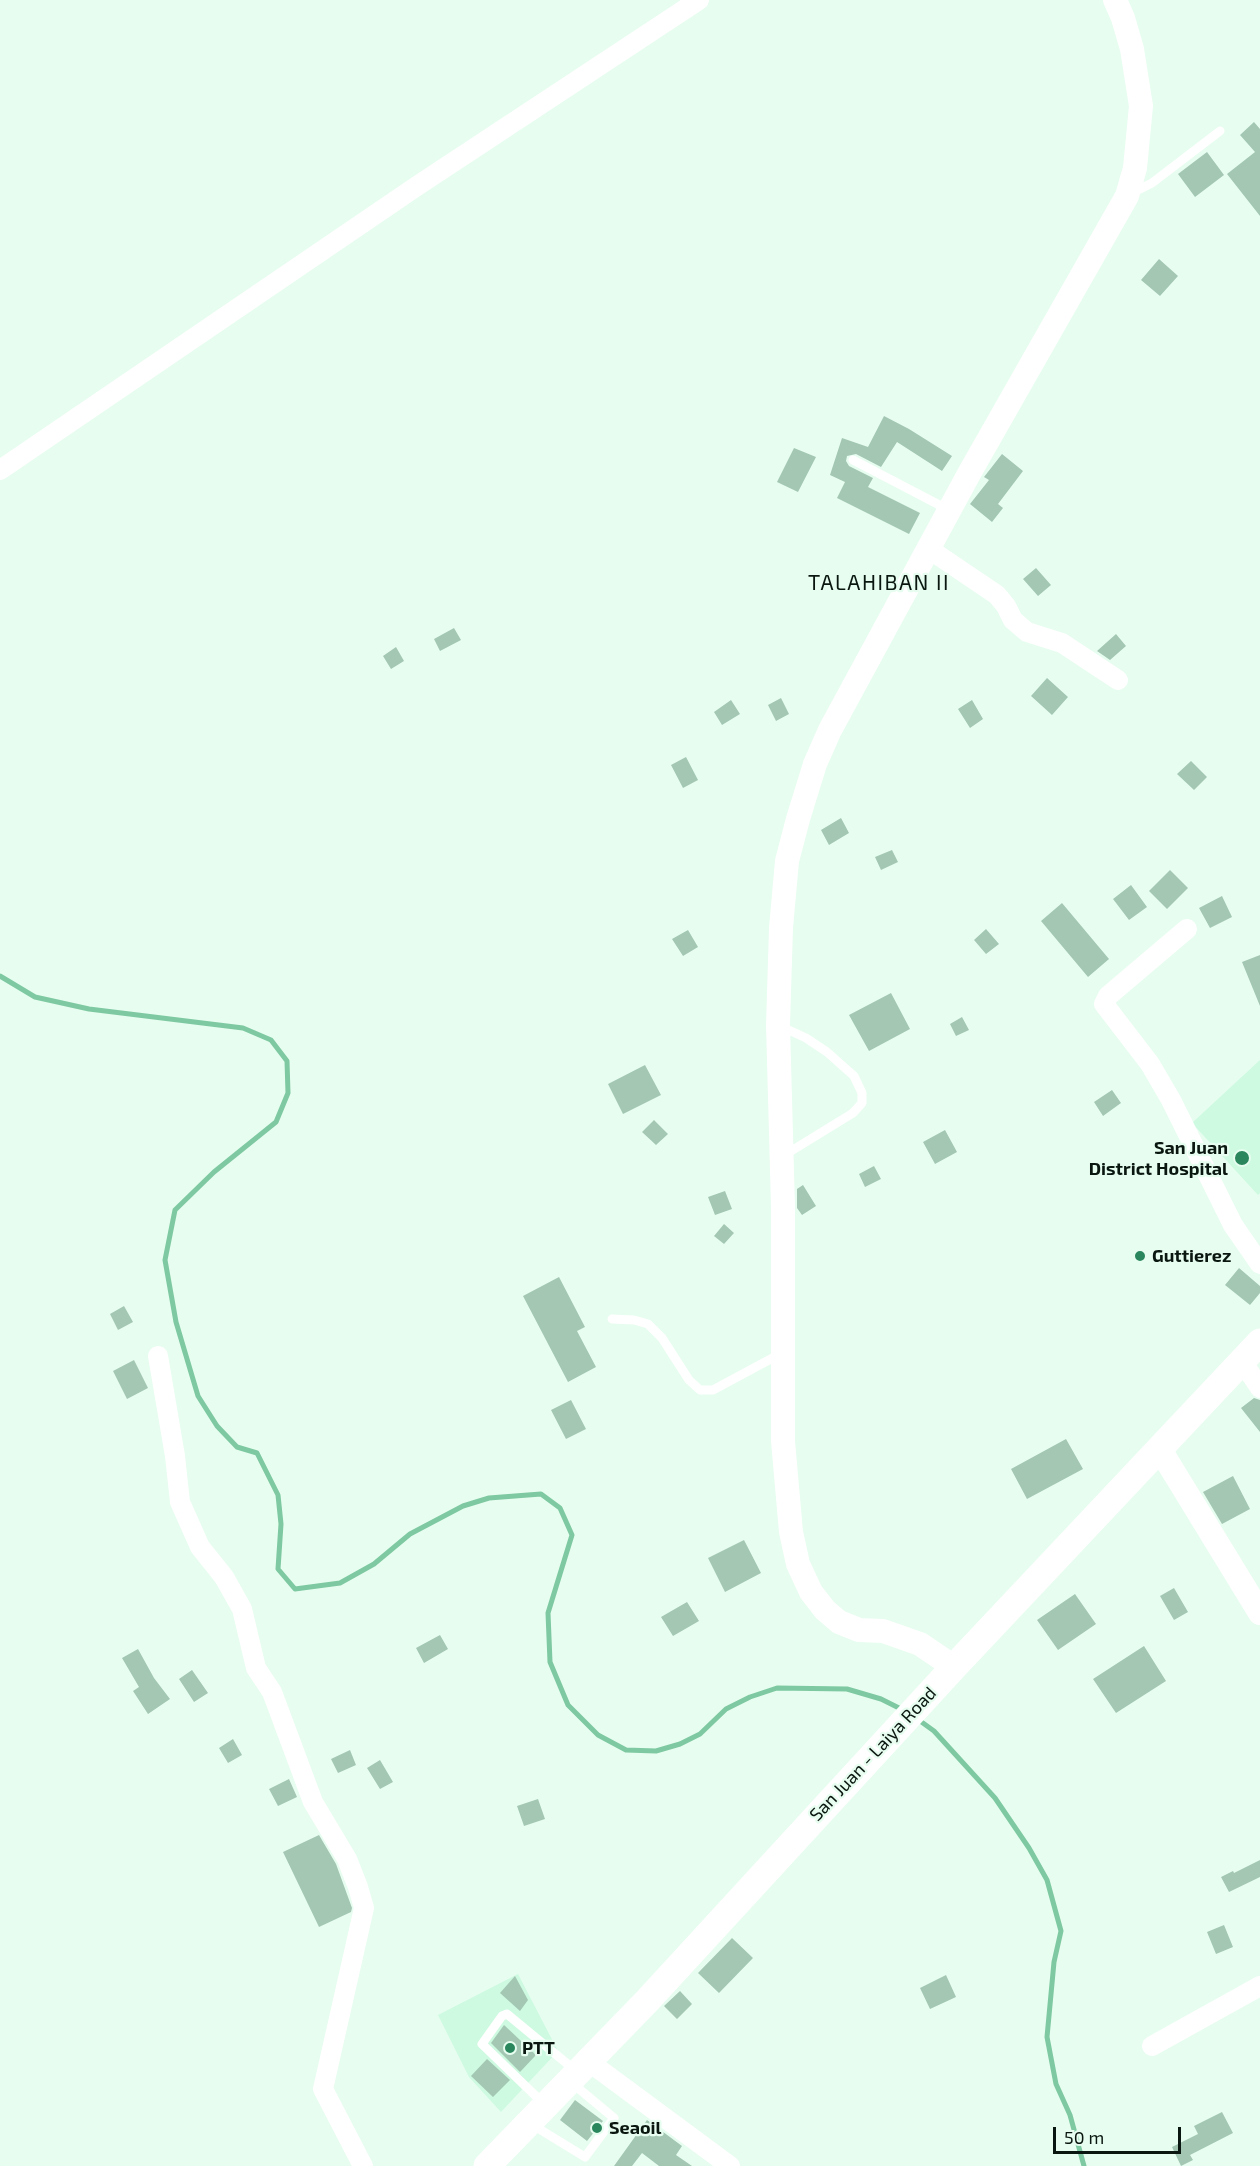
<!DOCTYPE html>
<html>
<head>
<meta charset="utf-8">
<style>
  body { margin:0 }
  #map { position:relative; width:1260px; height:2166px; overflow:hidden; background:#e7fdf0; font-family:"Exo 2",sans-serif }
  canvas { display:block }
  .scale { position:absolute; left:1053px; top:2127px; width:128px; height:27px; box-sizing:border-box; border:3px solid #0a1710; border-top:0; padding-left:8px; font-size:18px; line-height:21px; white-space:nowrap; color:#0a1710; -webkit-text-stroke:4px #e7fdf0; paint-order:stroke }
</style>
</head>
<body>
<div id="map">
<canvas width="1260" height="2166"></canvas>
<div class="scale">50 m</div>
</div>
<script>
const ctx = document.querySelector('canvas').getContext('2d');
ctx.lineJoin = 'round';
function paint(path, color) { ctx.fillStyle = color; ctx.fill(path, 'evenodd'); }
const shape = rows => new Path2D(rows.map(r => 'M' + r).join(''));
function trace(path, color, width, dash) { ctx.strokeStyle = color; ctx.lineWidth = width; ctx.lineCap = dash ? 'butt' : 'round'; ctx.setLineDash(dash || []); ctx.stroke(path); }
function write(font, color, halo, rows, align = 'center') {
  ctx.font = font + ' "Exo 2",sans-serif'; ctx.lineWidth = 4.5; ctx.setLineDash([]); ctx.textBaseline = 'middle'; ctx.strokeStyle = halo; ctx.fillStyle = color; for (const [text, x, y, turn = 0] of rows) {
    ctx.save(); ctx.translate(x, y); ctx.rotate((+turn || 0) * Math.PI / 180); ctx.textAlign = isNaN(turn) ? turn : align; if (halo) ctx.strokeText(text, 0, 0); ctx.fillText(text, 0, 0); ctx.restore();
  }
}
paint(shape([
  [1260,1060,1260,1193,1258,1195,1192,1123],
  [518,1974,558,2051,501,2112,469,2077,438,2015]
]), '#cdfae0');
trace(shape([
  [0,976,35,997,89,1009,243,1028,271,1040,287,1061,288,1093,276,1122,214,1172,175,1210,165,1260,176,1322,198,1396,217,1426,237,1447,257,1453,278,1495,281,1524,278,1569,295,1589,340,1583,374,1564,410,1534,463,1506,489,1498,541,1494,560,1508,572,1535,548,1613,550,1662,568,1705,598,1735,626,1750,656,1751,680,1744,700,1734,726,1709,750,1697,777,1688,847,1689,881,1699,903,1710],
  [916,1718,934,1731,995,1798,1029,1848,1047,1880,1061,1931,1054,1962,1047,2037,1056,2084,1070,2115,1084,2166]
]), '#7ec9a1', 5);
paint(shape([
  [1254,122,1260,129,1260,216,1227,174,1255,152,1240,135],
  [1207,152,1224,175,1195,197,1178,174],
  [1159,259,1178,276,1160,296,1141,280],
  [884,416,909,429,952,456,942,471,897,442,881,467,856,454,847,456,846,461,849,466,873,478,868,487,920,513,909,534,837,498,845,482,830,475,842,438,868,447],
  [794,448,816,457,798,492,777,482],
  [1002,454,1023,471,998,504,1003,508,992,522,970,504,989,480,984,477],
  [1036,568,1051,585,1038,596,1023,579],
  [454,628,461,640,440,651,434,639],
  [1116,634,1126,646,1110,660,1097,651],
  [396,647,404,661,391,669,383,656],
  [1047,678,1068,697,1052,715,1031,696],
  [781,698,789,714,776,721,768,705],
  [731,700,740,714,722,725,714,712],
  [972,700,983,719,970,728,958,709],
  [686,757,698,780,683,788,671,765],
  [1191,761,1207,777,1194,790,1177,774],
  [841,818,849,833,829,845,821,830],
  [892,850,898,862,881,870,875,857],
  [1170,870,1188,888,1167,909,1149,891],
  [1131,885,1147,907,1129,920,1113,899],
  [1222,896,1232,917,1210,928,1199,908],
  [1062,903,1109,959,1088,977,1041,921],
  [986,929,999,944,986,954,974,940],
  [688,930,698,947,683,956,672,939],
  [1260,955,1260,1006,1242,962],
  [891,993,910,1029,869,1051,849,1015],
  [962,1017,969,1030,956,1036,950,1024],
  [645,1065,661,1095,623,1114,608,1084],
  [1112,1090,1121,1103,1103,1116,1094,1102],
  [654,1120,668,1134,656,1145,642,1132],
  [945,1130,957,1152,935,1164,923,1142],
  [874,1166,881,1179,865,1187,859,1174],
  [803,1185,816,1206,802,1215,797,1208,797,1189],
  [725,1191,732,1209,715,1215,708,1197],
  [724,1224,734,1233,724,1244,714,1236],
  [1239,1268,1260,1286,1260,1293,1250,1305,1225,1285],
  [559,1277,585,1327,577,1331,596,1367,568,1382,523,1296],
  [124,1306,133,1322,118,1330,110,1314],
  [134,1360,148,1388,127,1399,113,1371],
  [1254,1398,1260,1400,1260,1432,1241,1408],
  [571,1400,586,1429,566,1439,551,1410],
  [1066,1439,1083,1469,1027,1499,1011,1469],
  [1233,1476,1250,1509,1222,1524,1203,1492],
  [744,1540,761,1573,725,1592,708,1558],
  [1174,1588,1188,1612,1174,1620,1160,1596],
  [1075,1594,1096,1624,1058,1650,1037,1620],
  [687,1602,699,1621,673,1636,661,1617],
  [440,1635,448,1649,424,1663,416,1648],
  [1144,1646,1166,1681,1116,1713,1093,1679],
  [138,1649,154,1678,170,1699,148,1714,133,1691,139,1687,122,1658],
  [192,1670,208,1693,194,1702,179,1679],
  [233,1739,242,1755,228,1763,219,1748],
  [350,1750,356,1765,338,1773,331,1759],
  [380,1760,393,1782,380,1789,367,1768],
  [289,1779,297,1797,278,1806,269,1789],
  [538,1799,545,1819,524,1826,517,1806],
  [319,1835,336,1864,352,1908,351,1912,319,1927,283,1852],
  [1260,1860,1260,1877,1229,1892,1221,1877,1233,1871,1234,1873],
  [1224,1925,1233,1947,1216,1954,1207,1932],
  [732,1938,753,1958,719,1993,698,1973],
  [946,1975,956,1997,930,2009,920,1988],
  [515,1976,528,2000,520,2011,500,1993],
  [680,1991,692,2004,677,2019,664,2006],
  [504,2025,536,2055,520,2072,491,2043],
  [487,2059,510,2080,493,2097,471,2076],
  [575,2100,603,2121,587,2141,560,2120],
  [1222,2112,1233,2133,1190,2155,1193,2160,1181,2166,1172,2147,1198,2134,1194,2126],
  [647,2120,682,2146,676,2155,692,2166,659,2166,642,2153,632,2166,614,2166]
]), '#a3c7b3');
trace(shape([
  [1132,193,1152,183,1220,131],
  [853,460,949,510],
  [780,1026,806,1038,827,1052,854,1076,862,1093,862,1103,853,1113,783,1156],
  [612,1319,634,1320,648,1324,662,1338,689,1380,700,1390,713,1390,780,1354],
  [544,2104,482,2044,502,2016,507,2014,576,2071],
  [531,2124,585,2157,614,2118,572,2083]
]), '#fff', 9);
trace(shape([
  [0,470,417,186,699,0],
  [929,549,997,595,1006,606,1013,620,1027,632,1062,643,1118,680],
  [1187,929,1108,996,1104,1004,1150,1064,1171,1100,1233,1225,1260,1264],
  [158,1356,175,1456,180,1502,200,1547,224,1577,242,1609,256,1668,272,1692,313,1802,347,1859,358,1887,364,1908,323,2089,363,2166],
  [1242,1361,1260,1388],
  [1152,2046,1260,1986],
  [588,2061,730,2166]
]), '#fff', 20);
trace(shape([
  [1159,1448,1260,1613],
  [954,1667,920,1644,883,1631,859,1630,839,1622,825,1610,811,1592,798,1564,791,1532,783,1441,783,1207,778,1025,781,928,787,861,798,819,815,764,830,730,970,472,1127,196,1135,168,1141,106,1132,49,1123,18,1115,0]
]), '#fff', 24);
trace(shape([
  [487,2166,647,2001,954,1667,1260,1342]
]), '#fff', 27);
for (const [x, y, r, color] of [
  [1242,1158,8,"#2a875d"],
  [1140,1256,6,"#2a875d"],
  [510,2048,6,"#2a875d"],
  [597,2128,6,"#2a875d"]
]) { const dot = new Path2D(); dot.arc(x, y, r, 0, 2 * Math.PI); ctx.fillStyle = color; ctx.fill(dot); trace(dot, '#e7fdf0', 2); }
write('bold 18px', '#0a1710', '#e7fdf0', [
  ["San Juan",1228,1148,"right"],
  ["District Hospital",1228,1169,"right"],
  ["Guttierez",1152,1256],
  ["PTT",522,2048],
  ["Seaoil",609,2128]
], 'left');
write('18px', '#0a1710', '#e7fdf0', [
  ["San Juan - Laiya Road",873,1754,-47]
]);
ctx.letterSpacing = '1.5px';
write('21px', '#0a1710', '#e7fdf0', [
  ["TALAHIBAN II",879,583]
]);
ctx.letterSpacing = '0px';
</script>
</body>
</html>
